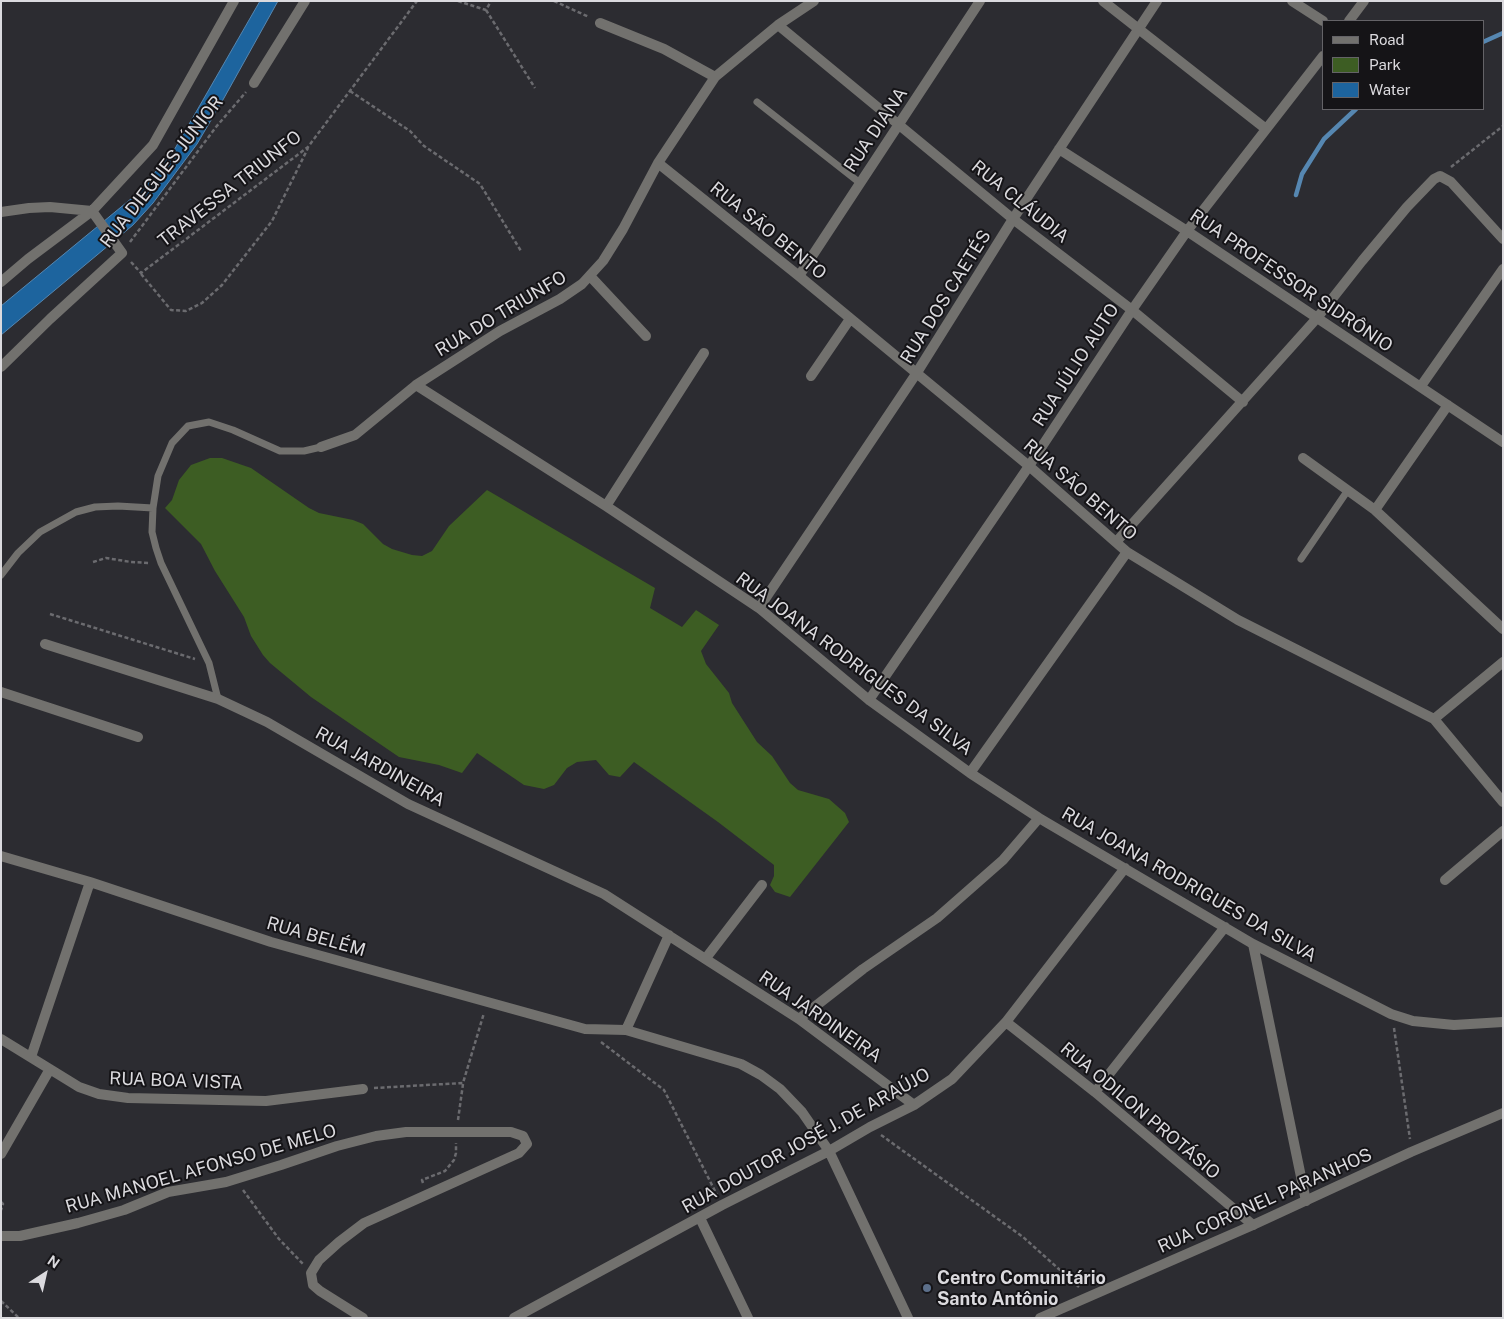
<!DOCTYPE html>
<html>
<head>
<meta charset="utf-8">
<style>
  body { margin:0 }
  #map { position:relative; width:1504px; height:1319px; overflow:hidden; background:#2c2c31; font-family:"Public Sans",sans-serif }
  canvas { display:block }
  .frame { position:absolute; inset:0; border:2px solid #dbdade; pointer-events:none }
  .legend { position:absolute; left:1322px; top:20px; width:162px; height:90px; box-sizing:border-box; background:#151417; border:1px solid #646367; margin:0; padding:6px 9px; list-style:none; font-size:15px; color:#dbdade }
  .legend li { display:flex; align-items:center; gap:10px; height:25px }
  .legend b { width:25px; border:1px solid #646367 }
  .north { position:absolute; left:20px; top:1249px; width:50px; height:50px; -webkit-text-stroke:4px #151417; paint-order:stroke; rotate:35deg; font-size:14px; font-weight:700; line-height:20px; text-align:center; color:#dbdade }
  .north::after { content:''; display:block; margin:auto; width:18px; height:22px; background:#dbdade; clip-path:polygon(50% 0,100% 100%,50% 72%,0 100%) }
</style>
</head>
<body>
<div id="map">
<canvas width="1504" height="1319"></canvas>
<div class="frame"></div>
<ul class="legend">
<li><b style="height:6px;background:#72716e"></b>Road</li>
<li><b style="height:14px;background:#3d5d23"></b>Park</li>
<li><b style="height:14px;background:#1d649e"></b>Water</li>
</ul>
<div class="north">N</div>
</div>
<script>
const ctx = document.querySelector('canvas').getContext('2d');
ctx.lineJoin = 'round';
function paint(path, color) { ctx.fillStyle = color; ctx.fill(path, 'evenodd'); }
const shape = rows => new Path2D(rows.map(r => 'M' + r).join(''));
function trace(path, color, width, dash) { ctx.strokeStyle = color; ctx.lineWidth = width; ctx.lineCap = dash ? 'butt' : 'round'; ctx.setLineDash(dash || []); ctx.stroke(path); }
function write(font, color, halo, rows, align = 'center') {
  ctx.font = font + ' "Public Sans",sans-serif'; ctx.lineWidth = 4; ctx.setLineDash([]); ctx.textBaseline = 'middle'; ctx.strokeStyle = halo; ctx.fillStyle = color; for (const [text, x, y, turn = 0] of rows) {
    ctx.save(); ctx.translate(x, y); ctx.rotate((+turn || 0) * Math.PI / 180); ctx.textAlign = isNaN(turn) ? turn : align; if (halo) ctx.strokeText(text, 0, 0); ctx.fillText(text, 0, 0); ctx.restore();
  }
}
paint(shape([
  [210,458,222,458,251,468,309,508,319,513,353,520,363,524,383,544,392,549,412,555,422,556,432,551,449,526,487,490,655,588,650,608,682,627,696,610,719,625,701,651,706,664,729,693,732,703,757,742,772,756,790,783,798,790,829,799,845,813,849,822,790,897,775,892,770,885,774,876,774,865,718,822,634,762,620,777,609,775,596,760,577,762,567,768,554,785,544,789,524,785,477,753,462,773,439,765,399,757,311,697,270,663,263,655,251,636,244,617,215,571,201,544,165,508,172,500,179,480,191,465]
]), '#3d5d23');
const water = shape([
  [260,1,278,1,224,98,197,144,153,203,133,225,1,335,1,306,132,198,173,152,260,1]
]);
paint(water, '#1d649e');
trace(water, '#5687b1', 1);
trace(shape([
  [1483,42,1503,33],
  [1296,195,1302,174,1324,139,1356,109]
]), '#5687b1', 4.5);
trace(shape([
  [458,1,486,10,491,1],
  [554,1,589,17],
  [486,10,535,88],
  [350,91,410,131,424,146,480,184,521,251],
  [1451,167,1503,126],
  [130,242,216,127,246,92],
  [131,262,141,273,308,147,417,1],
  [141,274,171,310,186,311,202,303,222,285,272,221,308,148],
  [93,562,106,558,131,562,150,563],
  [50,614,195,659],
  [1394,1028,1410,1139],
  [601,1042,664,1090,717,1195],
  [374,1088,463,1083,484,1013],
  [458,1120,463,1084],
  [881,1135,1023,1237,1079,1287],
  [423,1183,422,1180,445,1171,454,1160,456,1153,456,1143],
  [243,1190,279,1239,303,1264],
  [1,1202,3,1204,1,1210],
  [1,1301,19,1318]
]), '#6b6b6f', 2.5, [4, 2.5]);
trace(shape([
  [757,102,860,183],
  [1301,559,1348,490],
  [1,575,18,553,40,532,76,512,95,507,118,506,153,508],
  [218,699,209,663,161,563,156,548,152,532,153,508,158,476,172,443,188,426,209,422,233,430,280,451,304,451,321,447]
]), '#72716e', 7);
trace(shape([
  [1103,1,1266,129],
  [1292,1,1323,21],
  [1349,21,1364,1],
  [600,23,664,49,715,77],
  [778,25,1013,219,1132,310,1243,402],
  [254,83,305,1],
  [1059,149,1187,231,1503,442],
  [658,163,799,276,1029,466,1127,552,1238,620,1434,719,1503,802],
  [1,212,29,208,50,207,92,211,122,253,50,319,1,367],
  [590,276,646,336],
  [799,276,980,1],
  [1,282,28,259,92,211,153,145,234,1],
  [811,376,850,319],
  [416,385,606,506,759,608,869,700,970,773,1039,818,1253,944,1391,1014,1413,1021,1454,1025,1503,1022],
  [1421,386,1503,269],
  [321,447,355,435,416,385,500,331,560,299,582,284,603,261,623,229,658,163,715,77,778,25,814,1],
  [1303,458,1375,510,1503,629],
  [606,506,704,353],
  [1375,510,1448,405],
  [1116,542,1317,318,1362,261,1407,207,1434,179,1440,176,1451,182,1503,239],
  [759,608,916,374,1013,219,1157,1],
  [45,644,218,699,267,722,408,804,604,894,799,1019,914,1105],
  [1,692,138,737],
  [869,700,1029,466,1132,310,1187,231,1323,56],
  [1434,719,1503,662],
  [970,773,1127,552],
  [1,856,90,882,271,942,585,1029,626,1030,741,1064,761,1075,780,1089,802,1112,829,1151,908,1318],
  [1445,880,1503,831],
  [1253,944,1306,1201],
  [706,958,762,885],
  [799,1019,863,969,937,918,1003,860,1039,818],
  [1006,1022,1095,1092,1253,1225],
  [626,1030,669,935],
  [1,1039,79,1087,99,1094,128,1098,266,1101,363,1089],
  [31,1057,90,882],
  [1095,1092,1225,927],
  [1,1154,50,1069],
  [700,1218,748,1318],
  [1,1236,20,1236,78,1223,124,1210,168,1192,226,1182,281,1165,337,1146,376,1136,406,1132,511,1132,523,1136,527,1144,519,1153,364,1223,339,1242,319,1260,311,1273,313,1285,320,1291,363,1318],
  [514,1318,722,1205,829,1151,870,1127,914,1105,952,1079,1006,1022,1125,868]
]), '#72716e', 10);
trace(shape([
  [1040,1318,1253,1225,1411,1152,1503,1113]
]), '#72716e', 10);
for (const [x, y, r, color] of [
  [927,1288,5,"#5c6f8a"]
]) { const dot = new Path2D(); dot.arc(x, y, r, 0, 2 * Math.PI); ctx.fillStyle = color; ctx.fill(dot); trace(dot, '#151417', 2); }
write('18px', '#dbdade', '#151417', [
  ["RUA DIANA",876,130,-56],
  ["RUA DIEGUES JÚNIOR",162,172,-52],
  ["TRAVESSA TRIUNFO",230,189,-38],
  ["RUA CLÁUDIA",1020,202,39],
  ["RUA SÃO BENTO",768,231,39],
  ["RUA PROFESSOR SIDRÔNIO",1291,281,34],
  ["RUA DOS CAETÉS",946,297,-58],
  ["RUA DO TRIUNFO",501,314,-31],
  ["RUA JÚLIO AUTO",1076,365,-57],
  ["RUA SÃO BENTO",1080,490,41],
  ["RUA JOANA RODRIGUES DA SILVA",854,664,37],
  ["RUA JARDINEIRA",380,767,29],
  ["RUA JOANA RODRIGUES DA SILVA",1189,885,30],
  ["RUA BELÉM",316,937,16],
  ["RUA JARDINEIRA",820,1017,35],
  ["RUA BOA VISTA",176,1081,2],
  ["RUA ODILON PROTÁSIO",1140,1111,40],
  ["RUA DOUTOR JOSÉ J. DE ARAÚJO",806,1141,-29],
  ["RUA MANOEL AFONSO DE MELO",201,1169,-16],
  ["RUA CORONEL PARANHOS",1265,1201,-24]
]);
write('bold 18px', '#dbdade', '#151417', [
  ["Centro Comunitário",937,1278],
  ["Santo Antônio",937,1299]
], 'left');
</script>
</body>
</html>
